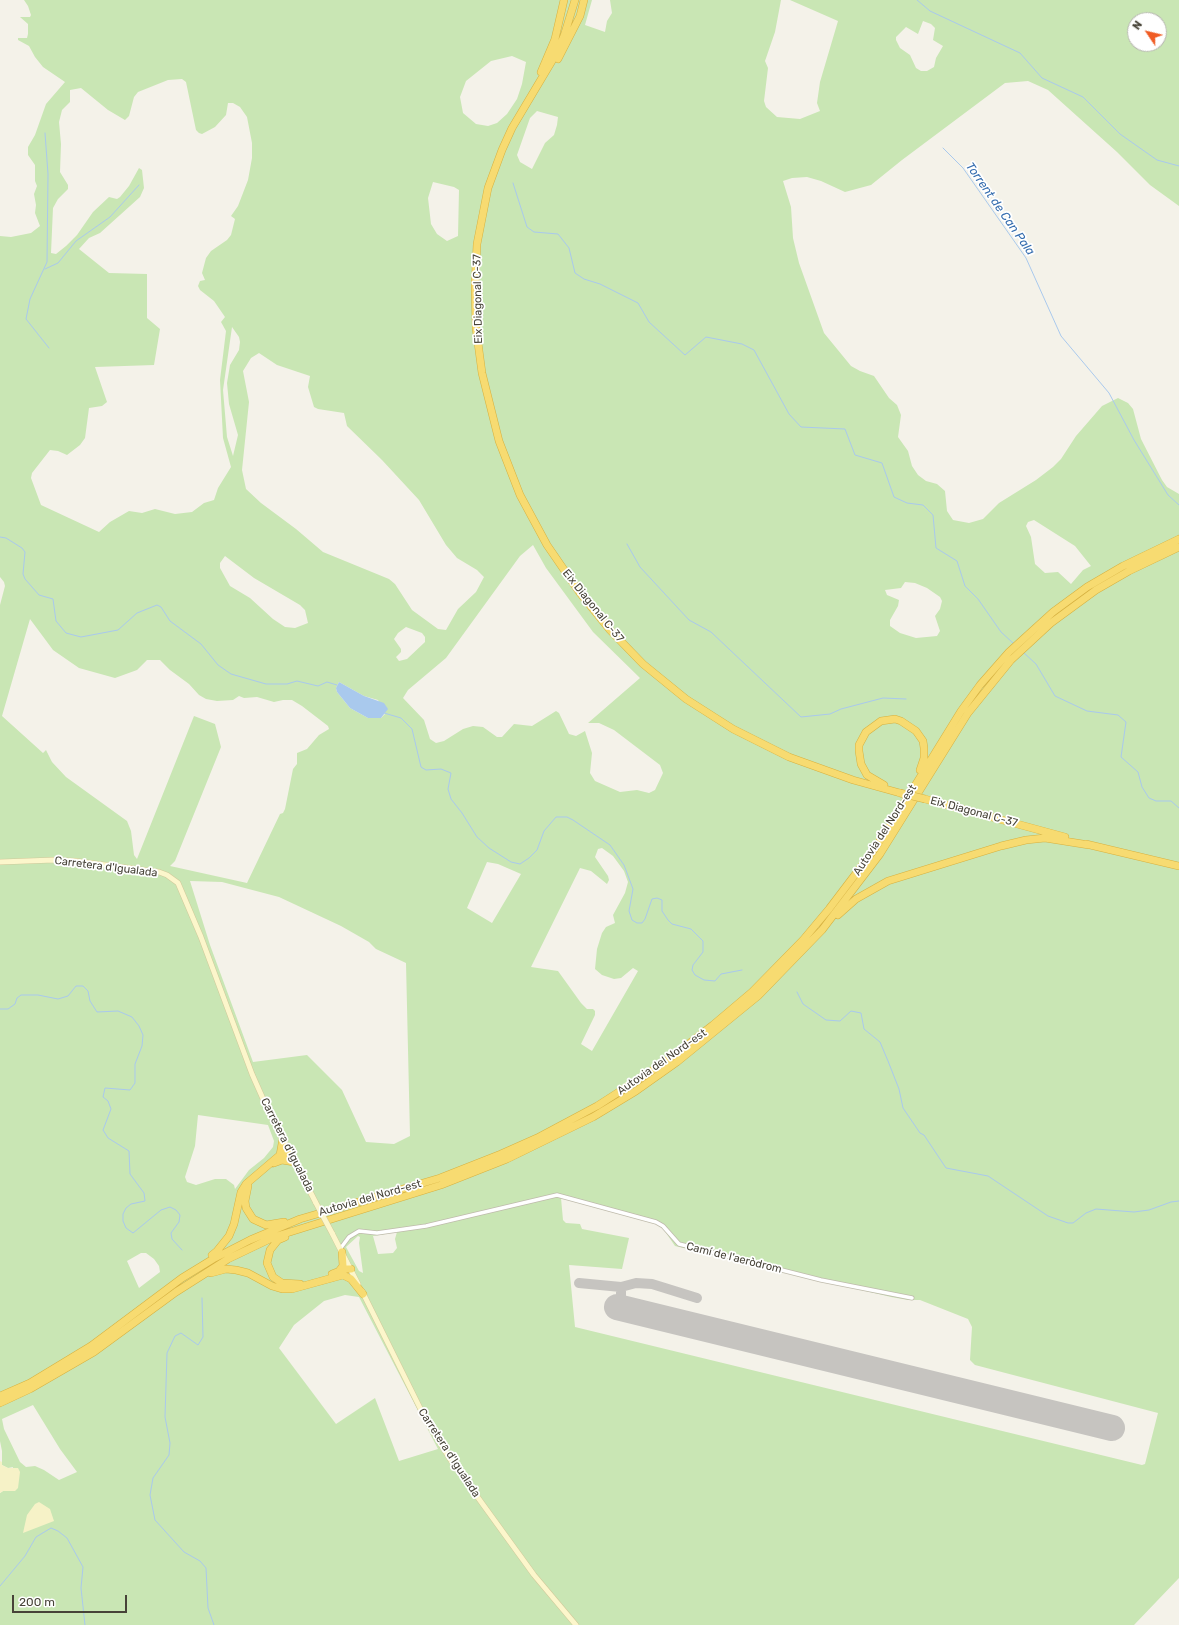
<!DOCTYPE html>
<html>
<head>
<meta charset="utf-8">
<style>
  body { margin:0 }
  #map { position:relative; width:1179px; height:1625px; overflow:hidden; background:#f4f2e9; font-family:Rubik,sans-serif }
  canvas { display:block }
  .north { position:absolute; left:1127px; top:12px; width:40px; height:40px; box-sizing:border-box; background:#fff; border:1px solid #b5b4af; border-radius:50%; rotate:305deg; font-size:11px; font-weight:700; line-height:16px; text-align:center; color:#474338 }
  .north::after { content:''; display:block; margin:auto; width:14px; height:18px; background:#f05c24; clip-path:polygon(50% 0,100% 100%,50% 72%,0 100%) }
  .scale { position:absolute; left:12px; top:1595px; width:115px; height:18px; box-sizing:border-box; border:2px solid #474338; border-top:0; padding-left:5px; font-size:12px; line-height:14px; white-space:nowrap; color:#474338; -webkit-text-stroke:3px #fff; paint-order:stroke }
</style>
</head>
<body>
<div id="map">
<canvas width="1179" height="1625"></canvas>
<div class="north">N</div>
<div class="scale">200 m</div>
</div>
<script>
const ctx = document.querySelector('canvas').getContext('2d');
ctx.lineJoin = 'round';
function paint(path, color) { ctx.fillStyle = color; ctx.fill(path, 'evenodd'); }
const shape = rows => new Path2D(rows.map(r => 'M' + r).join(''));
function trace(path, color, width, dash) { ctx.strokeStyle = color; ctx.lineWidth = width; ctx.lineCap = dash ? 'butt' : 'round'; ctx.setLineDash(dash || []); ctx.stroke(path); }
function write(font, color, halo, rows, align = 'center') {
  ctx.font = font + ' Rubik,sans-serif'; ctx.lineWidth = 3.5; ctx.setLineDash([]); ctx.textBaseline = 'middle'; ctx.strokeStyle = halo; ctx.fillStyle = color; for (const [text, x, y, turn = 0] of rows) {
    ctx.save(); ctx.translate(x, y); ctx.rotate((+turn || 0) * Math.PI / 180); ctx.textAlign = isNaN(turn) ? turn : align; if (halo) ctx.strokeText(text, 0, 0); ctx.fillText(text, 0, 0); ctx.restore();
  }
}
paint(shape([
  [24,0,592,0,585,25,605,32,607,21,612,13,610,0,781,0,775,32,765,61,768,68,764,101,766,107,777,117,800,119,820,111,817,103,820,82,838,21,790,0,1179,0,1179,206,1150,185,1117,152,1048,90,1028,81,1005,83,902,160,871,185,845,192,821,181,807,177,792,178,783,181,791,207,793,238,799,263,824,333,851,366,860,371,874,376,889,398,897,405,901,415,898,437,908,451,912,466,918,475,926,481,937,484,945,491,947,511,953,520,969,523,983,519,999,503,1036,480,1053,467,1061,459,1076,436,1102,406,1118,398,1128,403,1133,409,1141,439,1162,480,1167,487,1179,494,1179,1578,1134,1625,0,1625,0,1493,3,1491,9,1491,13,1467,8,1468,2,1465,2,1451,0,1441,0,605,5,586,4,582,0,577,0,236,11,237,31,233,40,226,35,213,36,205,34,194,37,186,35,181,35,165,28,155,28,147,35,135,46,104,65,82,43,67,35,57,29,46,18,40,18,38,27,38,28,34,28,24,20,17,30,17,31,15,28,6],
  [1135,20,1159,20,1159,44,1135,44],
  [923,21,931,24,935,28,933,40,943,46,936,58,934,67,927,71,921,71,916,68,910,55,900,48,896,40,896,37,906,27,918,34],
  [512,56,526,62,522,84,517,99,507,114,497,123,488,126,476,124,463,113,460,97,466,81,491,61],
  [168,80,182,79,186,82,196,130,199,133,202,134,215,127,226,115,228,103,233,103,240,107,247,117,252,143,252,158,248,180,238,206,231,216,235,219,231,235,227,240,211,251,206,258,202,273,205,280,200,281,198,286,200,290,214,301,225,317,221,322,226,331,220,380,223,438,231,467,218,488,214,500,204,503,192,512,175,514,155,509,142,513,129,511,110,522,99,532,41,505,31,478,32,473,50,450,58,451,67,455,80,445,85,438,89,408,102,406,107,402,95,367,154,365,160,329,147,318,147,274,109,273,79,249,89,238,100,233,140,197,144,188,142,170,139,168,129,186,120,197,117,199,109,197,93,212,77,235,66,246,56,254,51,253,53,208,58,199,68,189,68,185,60,172,61,144,59,122,62,110,70,102,70,90,81,88,108,110,125,120,129,116,134,97,138,92],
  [537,111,558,117,557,125,554,135,545,143,532,169,520,162,517,155,530,118],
  [433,182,454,187,459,190,458,236,447,241,437,234,431,224,428,198],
  [232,327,239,337,240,342,239,350,230,365,227,383,229,404,238,435,233,456,227,437,223,390],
  [259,353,277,365,310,376,308,387,314,407,318,409,344,413,347,426,382,460,419,500,446,545,457,558,477,570,484,577,476,592,458,609,446,630,438,629,412,610,395,584,389,579,323,552,296,529,261,503,246,489,242,470,249,402,243,371,251,358],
  [1034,520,1075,546,1091,566,1083,570,1071,584,1058,572,1045,573,1035,564,1031,537,1026,526,1028,522],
  [533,545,546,568,593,632,640,678,588,723,599,723,614,730,660,765,663,773,655,790,649,793,637,790,620,792,595,781,590,773,592,753,585,731,576,736,569,734,559,713,556,711,532,726,514,724,502,737,497,737,483,727,473,726,463,729,444,741,436,743,430,739,424,720,403,698,408,690,446,658,520,556],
  [225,556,254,578,300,605,305,610,308,623,295,628,285,627,273,619,250,598,230,586,220,568,220,563],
  [905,582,915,583,927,588,940,597,942,601,940,609,935,616,940,631,937,636,916,638,900,633,890,626,890,620,898,606,899,600,887,595,885,590,901,588],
  [30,619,53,650,79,668,115,678,137,670,147,660,160,660,170,670,189,684,199,695,206,699,217,701,233,700,239,696,244,698,257,697,274,702,283,700,292,700,302,706,328,726,329,729,319,735,307,749,297,753,297,764,293,769,285,809,283,813,280,814,247,883,170,866,175,861,221,747,215,724,194,716,137,859,134,855,131,831,127,821,66,777,52,762,46,750,43,753,2,716],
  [406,627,422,633,425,637,425,642,407,659,399,661,396,657,401,652,401,649,394,639,398,633],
  [339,682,364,696,378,700,385,714,381,718,368,718,350,708,337,692,336,688],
  [602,848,613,856,624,871,628,882,625,893,613,915,615,923,606,927,602,933,597,949,595,969,602,975,614,979,621,978,633,968,638,971,592,1051,581,1044,595,1015,595,1011,593,1009,587,1009,581,1003,558,971,531,967,580,868,591,871,607,884,609,880,608,876,595,857,598,849],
  [487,862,498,864,521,874,492,923,467,908],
  [190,881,222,882,279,897,341,926,369,942,376,949,406,963,410,1136,394,1144,366,1142,342,1090,307,1055,253,1062,210,945],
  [198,1115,268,1125,274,1141,273,1147,264,1158,249,1170,235,1189,234,1185,226,1179,215,1179,196,1185,187,1182,185,1177,195,1146],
  [561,1198,655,1223,662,1227,675,1246,891,1297,908,1300,920,1300,968,1319,972,1327,970,1360,975,1365,1158,1413,1145,1464,1142,1465,575,1327,569,1265,622,1269,629,1238,582,1229,580,1224,566,1223,563,1220],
  [397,1232,395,1239,397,1248,393,1253,378,1254,373,1236],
  [358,1236,360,1237,359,1243,363,1273,359,1271,346,1247],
  [141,1253,146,1253,154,1259,159,1266,160,1272,139,1288,127,1261],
  [345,1295,359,1297,438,1449,399,1461,375,1398,336,1424,279,1348,294,1325,324,1301],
  [33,1405,60,1449,77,1472,59,1480,44,1470,35,1466,26,1467,20,1462,4,1429,2,1419]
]), '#c9e6b4');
paint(shape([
  [0,1461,2,1462,2,1465,8,1468,18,1468,20,1472,18,1488,15,1491,3,1491,0,1493],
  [39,1502,50,1509,54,1521,23,1533,27,1515,35,1504]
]), '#f6f2c7');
paint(shape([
  [339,682,364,696,384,703,388,709,381,718,368,718,350,708,337,692,336,688]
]), '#a9c9ed');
trace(shape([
  [917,0,930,11,1020,53,1042,78,1083,97,1120,134,1157,160,1179,166],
  [45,133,48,174,47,262,30,299,26,319,49,348],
  [943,148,963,168,1026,258,1061,336,1109,393,1134,440,1168,495,1179,505],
  [513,183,527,227,534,232,558,234,569,248,575,273,584,279,600,284,638,303,649,322,685,355,706,337,742,344,754,350,789,414,801,427,845,429,855,455,882,463,894,497,907,503,923,505,933,515,936,548,957,561,965,586,978,599,1001,632,1013,643],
  [45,269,58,263,76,241,110,217,139,185],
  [0,537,6,538,22,548,25,552,23,574,25,579,39,595,53,599,56,621,66,633,81,637,118,630,137,613,157,605,161,607,170,621,201,644,218,665,231,674,266,684,287,684,297,681,318,686,327,682,337,685],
  [627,544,640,567,689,620,711,632,801,717,830,714,841,709,883,698,906,699],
  [1024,653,1036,664,1055,696,1087,711,1118,715,1126,722,1121,757,1138,772,1142,787,1149,798,1156,801,1171,801,1179,808],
  [384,713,401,718,412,729,421,767,426,770,441,769,451,773,448,789,451,799,462,813,477,837,489,848,511,862,520,864,529,858,537,850,544,831,556,817,567,817,573,820,610,845,624,865,633,889,629,911,632,920,637,923,642,923,645,919,652,899,657,898,662,900,662,911,668,920,672,924,691,929,703,941,703,952,693,965,692,970,695,975,704,980,715,981,721,974,742,970],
  [797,992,803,1004,826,1020,840,1021,851,1011,861,1013,864,1029,880,1042,888,1061,899,1089,903,1108,920,1133,924,1135,946,1168,988,1176,1048,1216,1068,1223,1073,1223,1086,1213,1096,1209,1134,1212,1149,1210,1171,1202,1179,1201],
  [0,1009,8,1009,15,1004,17,998,21,995,38,995,58,999,68,996,76,986,83,986,88,991,90,1001,97,1012,118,1011,132,1017,139,1026,143,1035,142,1046,135,1064,135,1083,130,1090,105,1088,103,1097,108,1101,111,1109,103,1130,108,1138,129,1151,130,1174,144,1193,145,1201,131,1204,126,1208,123,1214,123,1221,126,1228,133,1233,161,1210,170,1207,176,1210,180,1215,179,1222,171,1233,172,1239,182,1250],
  [202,1298,203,1337,198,1345,181,1333,175,1336,167,1353,165,1417,170,1443,169,1455,153,1478,150,1495,155,1520,184,1552,200,1561,206,1568,208,1608,214,1625],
  [0,1586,25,1556,36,1537,51,1528,58,1531,67,1538,83,1567,81,1588,85,1625]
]), '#a9c9ed', 1);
trace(shape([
  [579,1283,621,1287,621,1298,623,1309],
  [621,1287,636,1283,652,1284,697,1298]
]), '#c6c4c0', 10);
trace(shape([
  [617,1307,1112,1428]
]), '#c6c4c0', 26);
const street = shape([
  [340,1249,349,1237,359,1231,377,1233,426,1226,557,1195,656,1222,663,1226,679,1244,821,1280,912,1298]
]);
const secondary = shape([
  [0,862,54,860,75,861,159,872,167,875,178,883,201,937,252,1074,268,1110,316,1203],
  [332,1233,358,1284],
  [362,1291,426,1420,450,1459,534,1575,576,1625]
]);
const highway = shape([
  [575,0,564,36,555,56,512,128,502,150,488,188,477,244,475,286,476,328,482,373,499,441,520,495,547,545,580,593,610,630,643,664,686,699,733,729,789,757,853,780,900,793],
  [558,59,580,16,584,0],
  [541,72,555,39,564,0],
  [884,785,867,775,861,764,859,751,859,745,866,732,881,721,895,719,901,721,916,731,923,741,924,748,924,758,920,770],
  [925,799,1065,837],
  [1086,844,1179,866],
  [838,915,856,899,888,881,1001,846,1026,840,1045,838,1089,845],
  [280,1155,283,1138],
  [274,1163,282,1160,294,1162],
  [248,1186,245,1201,246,1208,253,1219,266,1225,284,1222],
  [285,1237,278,1240,270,1250,267,1263,273,1277,282,1283,300,1284],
  [212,1255,217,1251,229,1236,234,1224,241,1192,246,1184,280,1155,290,1153],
  [339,1271,343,1266,342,1252],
  [211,1273,226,1269,236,1270,248,1273,272,1286,282,1289,292,1289,343,1275,351,1279,363,1294],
  [332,1274,345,1269,351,1269],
  [0,1396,30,1383,91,1346,182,1278,213,1259,250,1240,300,1219,440,1178,501,1154,537,1138,597,1106,664,1063,713,1025,752,992,803,940,829,909,870,855,890,826,961,711,980,685,1009,652,1053,612,1087,587,1123,566,1179,539],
  [0,1403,30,1389,94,1352,176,1292,228,1259,274,1237,441,1185,507,1159,593,1117,636,1091,677,1062,758,996,822,930,880,854,968,713,1011,660,1051,623,1096,590,1129,571,1179,547]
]);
trace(street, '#bfbbac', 5);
trace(secondary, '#d1c99b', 6);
trace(highway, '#d6b141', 8);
trace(street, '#fff', 3.5);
trace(secondary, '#fcf6cb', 5);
trace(highway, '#f7db71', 7);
const secondaryBridge = shape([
  [316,1203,332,1233]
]);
const highwayBridge = shape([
  [900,793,925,799]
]);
trace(secondaryBridge, '#d1c99b', 6, []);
trace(highwayBridge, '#d6b141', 8, []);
trace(secondaryBridge, '#fcf6cb', 5);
trace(highwayBridge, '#f7db71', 7);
write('11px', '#474338', '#fff', [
  ["Eix Diagonal C-37",478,299,-91],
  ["Eix Diagonal C-37",593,606,51],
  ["Eix Diagonal C-37",974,812,15],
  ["Autovia del Nord-est",885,830,-57],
  ["Carretera d'Igualada",106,867,7],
  ["Autovia del Nord-est",662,1062,-35],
  ["Carretera d'Igualada",287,1145,63],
  ["Autovia del Nord-est",370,1198,-16],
  ["Camí de l'aeròdrom",734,1258,14],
  ["Carretera d'Igualada",449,1453,57]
]);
write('italic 12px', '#356daf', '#fff', [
  ["Torrent de Can Pala",1000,209,55]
]);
</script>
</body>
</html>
